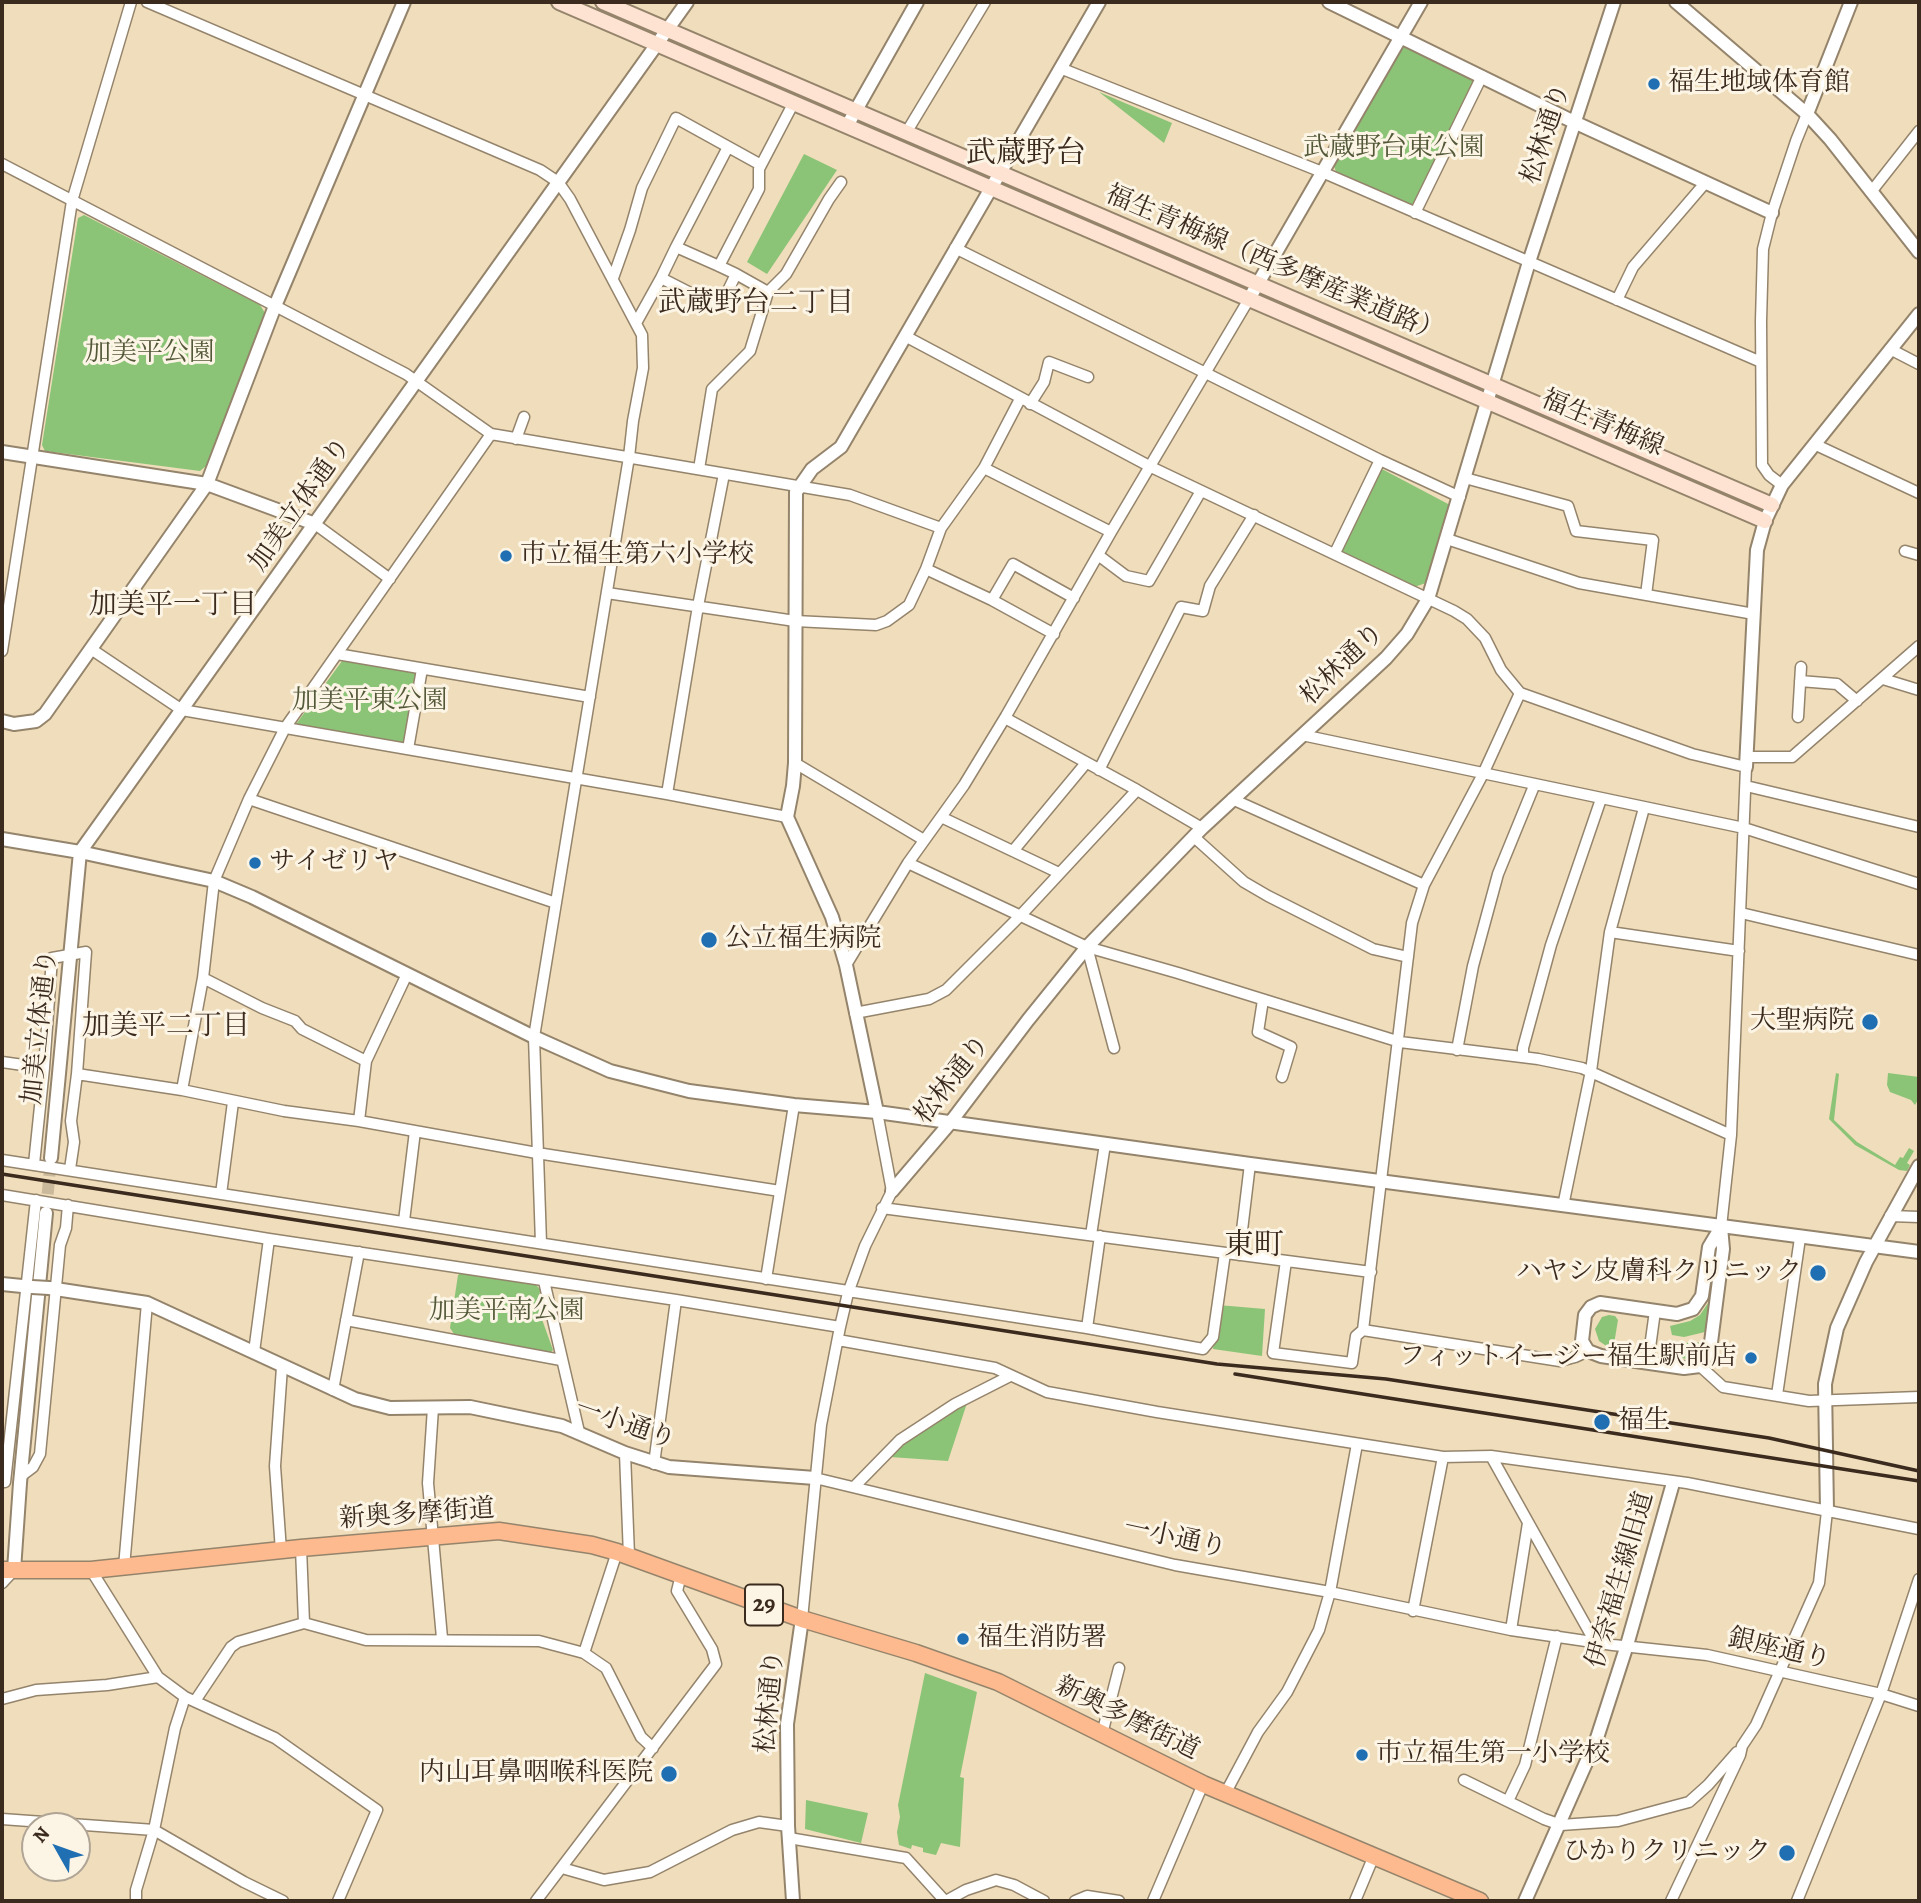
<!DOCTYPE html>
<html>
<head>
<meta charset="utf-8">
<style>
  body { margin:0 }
  #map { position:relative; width:1921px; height:1903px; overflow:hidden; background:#efddbb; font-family:Alegreya,serif }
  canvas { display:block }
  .frame { position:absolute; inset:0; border:4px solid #3b2a1e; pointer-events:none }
  .north { position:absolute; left:21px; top:1812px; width:70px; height:70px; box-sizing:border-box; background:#fcf5e5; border:2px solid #afa495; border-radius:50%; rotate:310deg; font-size:19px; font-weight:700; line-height:28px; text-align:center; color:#3b2a1e }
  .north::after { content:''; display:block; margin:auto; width:24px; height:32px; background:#1f6fb2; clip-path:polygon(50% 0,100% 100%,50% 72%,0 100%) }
</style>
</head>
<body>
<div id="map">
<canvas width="1921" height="1903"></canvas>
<div class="frame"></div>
<div class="north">N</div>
</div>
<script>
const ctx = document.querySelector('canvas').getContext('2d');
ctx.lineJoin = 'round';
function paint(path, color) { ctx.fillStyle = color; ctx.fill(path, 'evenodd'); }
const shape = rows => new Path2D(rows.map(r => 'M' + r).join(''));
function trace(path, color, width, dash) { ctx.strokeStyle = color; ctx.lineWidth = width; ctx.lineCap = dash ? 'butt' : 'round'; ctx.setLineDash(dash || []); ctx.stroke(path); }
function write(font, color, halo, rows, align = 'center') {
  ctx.font = font + ' Alegreya,"Noto Serif JP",serif'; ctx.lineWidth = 6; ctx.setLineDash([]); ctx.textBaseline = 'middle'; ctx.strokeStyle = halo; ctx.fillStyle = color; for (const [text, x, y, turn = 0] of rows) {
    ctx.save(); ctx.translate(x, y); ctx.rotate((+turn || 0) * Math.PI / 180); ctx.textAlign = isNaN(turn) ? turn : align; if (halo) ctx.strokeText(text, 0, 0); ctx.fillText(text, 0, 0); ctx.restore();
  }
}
paint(shape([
  [1405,47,1473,77,1474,82,1415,204,1410,206,1336,172,1334,166,1402,49],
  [1099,92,1172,123,1164,143],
  [804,154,837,170,767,274,747,262],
  [84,215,260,305,265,313,206,466,200,471,45,451,42,445,78,218],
  [1380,468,1450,505,1426,583,1414,587,1340,553],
  [342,661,419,672,405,746,294,727],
  [1836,1073,1839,1074,1834,1120,1857,1142,1895,1165,1900,1157,1903,1158,1909,1148,1914,1151,1907,1163,1910,1165,1907,1171,1899,1170,1855,1145,1829,1119],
  [1888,1073,1919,1077,1919,1098,1915,1105,1911,1100,1890,1092,1887,1085],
  [1716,1252,1705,1332,1684,1337,1672,1335,1670,1326,1690,1321,1700,1315,1708,1303,1714,1254],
  [462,1272,534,1283,540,1289,539,1311,553,1350,550,1353,454,1334,450,1328,458,1275],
  [1218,1305,1265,1309,1262,1356,1213,1349],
  [1609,1315,1615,1316,1618,1320,1614,1344,1608,1347,1599,1341,1595,1329,1602,1317],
  [1670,1340,1685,1343,1705,1342,1699,1353,1687,1359,1672,1356,1666,1343],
  [967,1403,948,1461,890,1457,924,1427],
  [925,1673,977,1692,960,1777,964,1778,960,1847,941,1843,936,1855,923,1852,923,1848,912,1845,911,1849,899,1845,897,1832,900,1817,898,1805],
  [806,1800,868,1813,861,1843,805,1829]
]), '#8bc477');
trace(shape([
  [46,1212,51,1158]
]), '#cbb99c', 12, [12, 6]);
const minor = shape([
  [147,2,540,170,558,182,570,199,642,335,643,368,633,421,629,457,534,1037,541,1243],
  [1060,68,1322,172,1761,362],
  [906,133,985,2],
  [2,164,406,374,491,434,850,495,941,528],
  [1871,192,1919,131],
  [1415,213,1482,76],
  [676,247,728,147],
  [955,248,1380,460,1460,497],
  [719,266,759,189,759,169,793,104],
  [736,274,722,303,714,305,661,278,676,247,719,266,736,274,768,292],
  [613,278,630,230,642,188,676,118,761,165],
  [1617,300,1633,267,1706,182],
  [636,323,661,278],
  [905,336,1151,467,1454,611,1467,619,1485,638,1501,670,1520,693,1692,754,1746,767,1731,1135,1721,1227],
  [1890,349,1919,364],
  [1030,404,1044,382,1049,362,1088,377],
  [516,439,524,417],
  [1814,444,1919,493],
  [984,468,1111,532],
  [699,469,712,389,750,351,768,292,786,274,829,199,841,182],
  [1465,478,1568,506,1576,531,1653,540,1646,595],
  [1782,485,1769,475,1762,465,1761,321,1763,249,1772,213,1796,141,1807,114],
  [315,524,390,579],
  [1447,539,1579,583,1754,614],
  [1905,551,1919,555],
  [1335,553,1380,460],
  [1098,555,1126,576,1149,581,1201,491],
  [926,569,992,600,1054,634],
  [607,593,795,621,876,625,887,621,909,605,926,569,941,528,984,468,1020,399],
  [992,600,1013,564,1074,598],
  [91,649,182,710,667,794,787,817],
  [2,651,72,201,131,2],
  [337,654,590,697],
  [1883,679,1919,690],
  [1800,681,1837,684,1857,701],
  [1520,693,1483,774,1424,885,1412,923,1363,1330,1560,1361,1575,1357,1588,1351],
  [1798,717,1801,667],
  [1005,718,1137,790,1202,828],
  [1302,735,1744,828,1919,884],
  [408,749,422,669],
  [1747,757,1792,757,1919,646],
  [795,763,924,840],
  [1099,770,1181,607,1203,611,1210,586,1254,515],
  [1746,786,1919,827],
  [667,794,698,606,724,474],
  [249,799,556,903],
  [1232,799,1424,885],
  [941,817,1059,873],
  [1194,837,1244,882,1268,896,1373,949,1408,957],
  [1013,851,1086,763],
  [908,863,1087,947,1178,973,1400,1042,1538,1059,1582,1068,1731,1135],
  [1741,913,1919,955],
  [1610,932,1739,951],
  [1087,947,1114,1048],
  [846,965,908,863,964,785,1006,716,1111,532,1249,299],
  [203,978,262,1008,295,1021,302,1029,366,1061],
  [1263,1000,1258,1032,1291,1047,1282,1077],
  [855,1013,929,999,946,990,1021,915,1137,790],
  [1457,1050,1473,966,1498,874,1534,786],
  [1523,1057,1523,1048,1551,945,1601,799],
  [2,1062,44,1068],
  [77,1074,182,1090,284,1111,359,1121,537,1153,780,1191],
  [182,1090,203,978,214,881,249,799,285,728,491,434],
  [359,1121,366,1061,407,974],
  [2,1160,1087,1328,1203,1349,1213,1337,1225,1253],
  [34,1164,44,1068,52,958,86,952,77,1074,71,1121,74,1142,70,1169],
  [221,1194,233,1102],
  [2,1195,269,1239,676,1300,840,1327],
  [1563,1206,1591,1071,1610,932,1644,808],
  [882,1208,1371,1272],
  [1890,1216,1919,1217],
  [404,1221,415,1131],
  [1091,1235,1105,1144],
  [1239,1255,1250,1164],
  [1286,1261,1273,1353,1352,1363,1356,1336,1363,1330],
  [766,1279,794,1105],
  [544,1281,579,1432],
  [346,1320,561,1360],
  [1087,1328,1100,1236],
  [838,1340,995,1368,1047,1392,1157,1412,1443,1457,1491,1456,1687,1483,1919,1529],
  [254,1352,269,1239],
  [1648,1362,1655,1311],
  [1700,1366,1723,1387,1809,1401,1919,1397],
  [333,1390,359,1252],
  [1777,1395,1800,1238],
  [433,1408,428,1483,442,1638],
  [625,1453,629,1556],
  [1491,1456,1595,1642],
  [654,1464,676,1300],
  [21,1476,33,1467,40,1454,60,1245,66,1228,68,1205],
  [815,1478,1175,1565,1330,1592,1511,1630,1613,1645,1707,1655,1881,1694,1919,1706],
  [5,1482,36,1200],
  [854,1487,900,1440,955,1404,1010,1376],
  [301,1548,304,1623],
  [281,1551,275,1466,282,1367],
  [124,1567,147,1303],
  [91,1570,158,1677,185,1697,275,1738,377,1810,338,1901],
  [2,1583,14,1570],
  [1413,1611,1443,1457],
  [802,1619,821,1425,840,1327,848,1293,865,1246,892,1191,877,1112],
  [1511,1630,1528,1523],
  [584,1653,617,1552],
  [2,1699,36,1690,107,1685,158,1677],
  [195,1701,231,1647,238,1642,304,1623,366,1640,539,1641,584,1653,606,1668,641,1737,653,1748],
  [1102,1734,1119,1668],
  [1464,1780,1544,1819,1561,1825,1618,1821,1689,1802,1708,1785,1737,1752],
  [1225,1794,1258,1732,1287,1692,1319,1630,1330,1592,1357,1444],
  [1508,1801,1525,1765,1557,1636],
  [2,1819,154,1830,244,1882,283,1901],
  [789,1838,906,1858,945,1901],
  [562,1868,604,1880,650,1872,732,1830,759,1822,788,1826],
  [136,1901,136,1890,154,1830,175,1728,185,1697],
  [536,1901,716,1664,712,1649,677,1591,681,1575],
  [946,1901,966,1890,996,1880,1014,1885,1044,1901],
  [1075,1901,1087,1896,1119,1901],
  [1153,1901,1203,1784],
  [1355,1901,1373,1858],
  [1671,1901,1740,1755,1742,1746,1756,1725,1819,1583,1827,1511],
  [1797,1901,1881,1694,1919,1579]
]);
const tertiary = shape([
  [1329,2,1574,122,1772,213],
  [1676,2,1807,114,1830,139,1919,252],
  [1807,114,1851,2],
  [847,126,917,2],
  [1249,299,1421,2],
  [2,452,207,484,315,524],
  [2,721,14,724,36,721,45,714,207,484,275,306,404,2],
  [1746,767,1757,550,1765,521,1782,485,1919,314],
  [2,839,80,852,214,881,252,897,534,1037,610,1071,689,1091,794,1105,877,1112,1250,1164,1919,1252],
  [877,1112,846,965,832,917,787,817,793,786,795,763,796,492,812,469,841,447,1099,2],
  [51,1158,80,852,687,2],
  [892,1191,950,1123,1028,1020,1087,947,1202,828,1386,658,1407,634,1428,599,1529,262,1614,2],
  [1721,1227,1723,1249,1710,1350,1700,1366,1684,1368,1601,1356,1588,1351,1582,1341,1585,1315,1591,1307,1600,1303,1677,1314,1693,1309,1702,1296,1709,1247,1721,1227],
  [2,1284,32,1287],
  [49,1288,147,1303,355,1399,390,1408,470,1407,562,1426,625,1453,669,1467,815,1478],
  [1827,1511,1825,1384,1837,1328,1866,1262,1919,1166],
  [14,1570,20,1483,46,1213],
  [793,1901,788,1826,787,1724,802,1619],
  [1525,1901,1597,1738,1627,1645,1673,1483]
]);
const secondary = shape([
  [559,2,1765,521],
  [603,2,1772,505]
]);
const primary = shape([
  [2,1570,91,1570,301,1548,499,1531,592,1545,617,1552,802,1619,916,1653,998,1682,1203,1784,1480,1901]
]);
trace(minor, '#95846c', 13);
trace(tertiary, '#95846c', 16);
trace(secondary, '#95846c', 18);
trace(primary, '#95846c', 19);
trace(minor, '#fff', 10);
trace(tertiary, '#fff', 12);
trace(secondary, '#fee3d2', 14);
trace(primary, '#fcba8e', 16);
trace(shape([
  [2,1174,1217,1364,1386,1379,1600,1412,1769,1438,1919,1471],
  [1235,1374,1919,1481]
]), '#3b2a1e', 3.5);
const tertiaryBridge = shape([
  [32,1287,49,1288]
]);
trace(tertiaryBridge, '#95846c', 16, []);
trace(tertiaryBridge, '#fff', 12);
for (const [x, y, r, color] of [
  [1654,84,7,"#1f6fb2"],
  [506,556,7,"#1f6fb2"],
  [255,863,7,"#1f6fb2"],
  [709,940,9,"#1f6fb2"],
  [1870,1022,9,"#1f6fb2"],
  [1818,1273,9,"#1f6fb2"],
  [1751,1358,7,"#1f6fb2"],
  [1602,1422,9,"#1f6fb2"],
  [963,1639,7,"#1f6fb2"],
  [1362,1755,7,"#1f6fb2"],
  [669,1774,9,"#1f6fb2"],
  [1787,1853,9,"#1f6fb2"]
]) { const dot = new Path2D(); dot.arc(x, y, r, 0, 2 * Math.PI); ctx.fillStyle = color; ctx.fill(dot); trace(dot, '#fcf5e5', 2.5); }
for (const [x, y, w] of [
  [764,1605,38]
]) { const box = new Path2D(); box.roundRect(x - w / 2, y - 20.5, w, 41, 5); ctx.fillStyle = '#fcf5e5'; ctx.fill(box); trace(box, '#3b2a1e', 2); }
write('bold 24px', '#3b2a1e', null, [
  ["29",764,1605]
]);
write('26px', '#3b2a1e', '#fcf5e5', [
  ["福生地域体育館",1668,84],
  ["市立福生第六小学校",520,556],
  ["サイゼリヤ",269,863],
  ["公立福生病院",725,940],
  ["大聖病院",1854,1022,"right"],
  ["ハヤシ皮膚科クリニック",1802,1273,"right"],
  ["フィットイージー福生駅前店",1737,1358,"right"],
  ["福生",1618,1422],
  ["福生消防署",977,1639],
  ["市立福生第一小学校",1376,1755],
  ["内山耳鼻咽喉科医院",653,1774,"right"],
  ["ひかりクリニック",1771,1853,"right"]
], 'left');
write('26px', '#3b2a1e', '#fcf5e5', [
  ["松林通り",1547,134,-72],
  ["福生青梅線（西多摩産業道路）",1274,265,23],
  ["福生青梅線",1602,424,23],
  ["加美立体通り",301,505,-55],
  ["松林通り",1343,665,-44],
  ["加美立体通り",41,1027,-84],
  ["松林通り",953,1080,-52],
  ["一小通り",625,1425,19],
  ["新奥多摩街道",417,1515,-4],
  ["一小通り",1175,1539,12],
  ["伊奈福生線旧道",1621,1580,-74],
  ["銀座通り",1779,1650,13],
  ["松林通り",771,1702,-85],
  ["新奥多摩街道",1127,1719,26]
]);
write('26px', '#535839', '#fcf5e5', [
  ["武蔵野台東公園",1394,149],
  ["加美平公園",150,354],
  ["加美平東公園",370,702],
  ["加美平南公園",507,1312]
]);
write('28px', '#3b2a1e', '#fcf5e5', [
  ["武蔵野台二丁目",756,304],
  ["加美平一丁目",173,606],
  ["加美平二丁目",166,1027]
]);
write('30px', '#3b2a1e', '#fcf5e5', [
  ["武蔵野台",1026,155],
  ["東町",1254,1247]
]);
</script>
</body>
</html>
